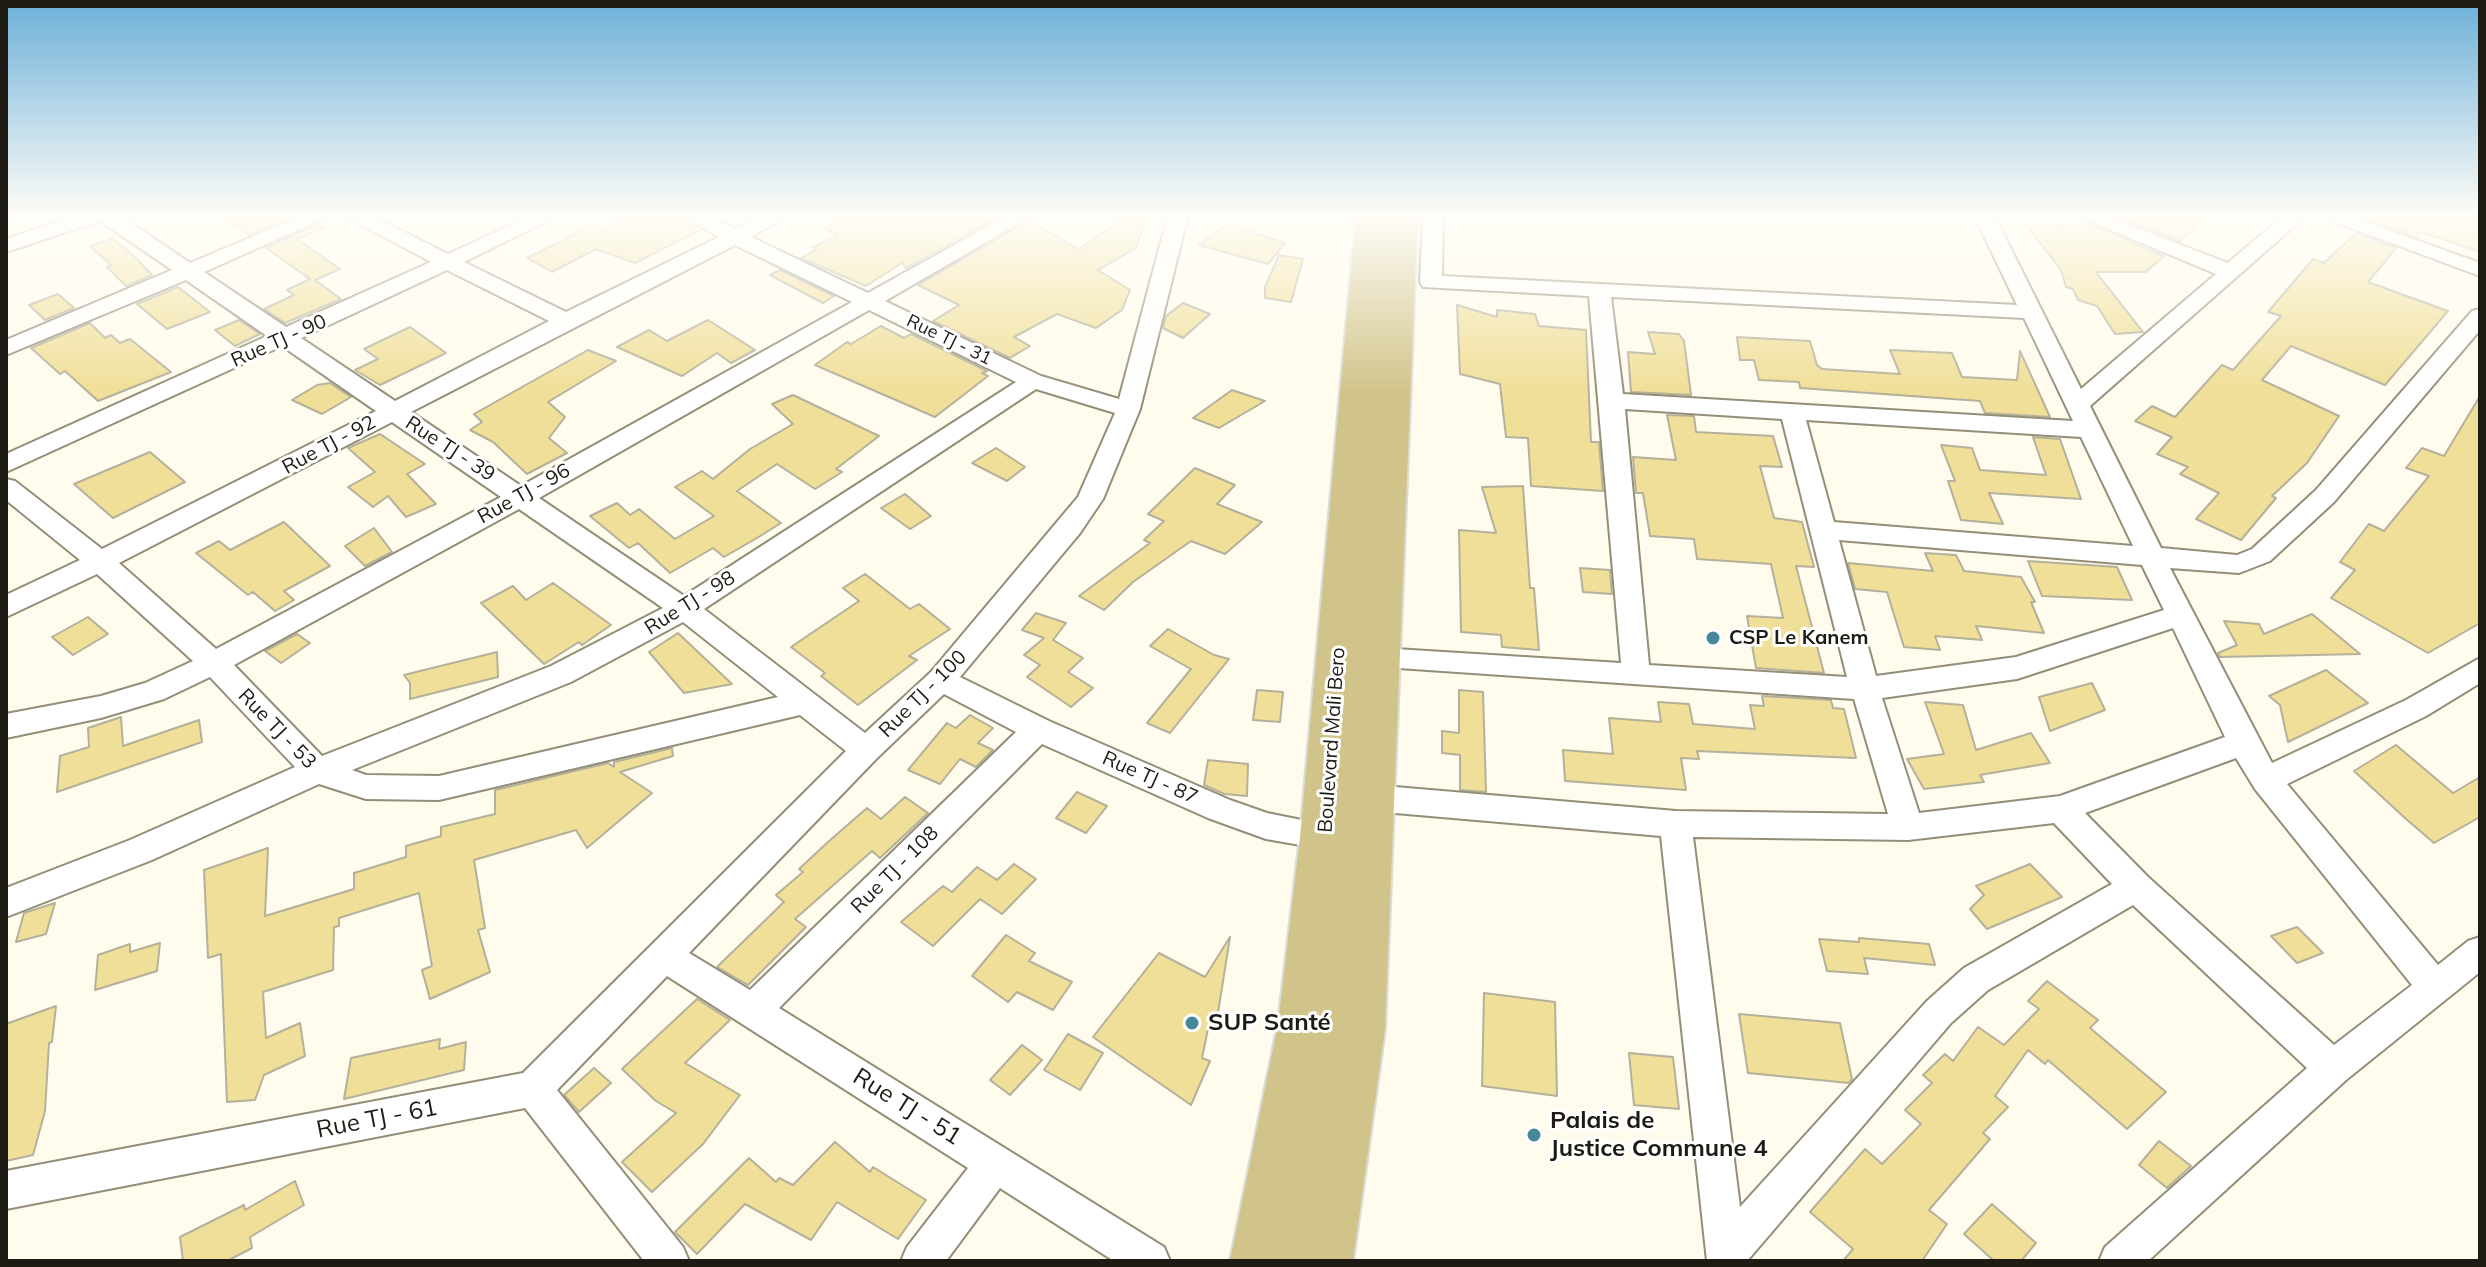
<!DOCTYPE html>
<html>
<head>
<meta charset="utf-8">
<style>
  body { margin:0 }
  #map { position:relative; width:2486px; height:1267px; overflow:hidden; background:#fffbed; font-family:Mulish,sans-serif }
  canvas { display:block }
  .frame { position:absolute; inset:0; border:8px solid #1d1b13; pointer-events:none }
</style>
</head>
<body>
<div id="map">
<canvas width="2486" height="1267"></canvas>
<div class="frame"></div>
</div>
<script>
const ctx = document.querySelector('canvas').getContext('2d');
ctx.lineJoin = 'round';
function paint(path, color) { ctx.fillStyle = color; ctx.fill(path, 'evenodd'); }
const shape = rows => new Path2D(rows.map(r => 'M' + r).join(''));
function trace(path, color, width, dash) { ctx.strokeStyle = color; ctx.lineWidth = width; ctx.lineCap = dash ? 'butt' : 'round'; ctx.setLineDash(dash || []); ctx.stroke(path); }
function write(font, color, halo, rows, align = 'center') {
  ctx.font = font + ' Mulish,sans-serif'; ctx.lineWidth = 6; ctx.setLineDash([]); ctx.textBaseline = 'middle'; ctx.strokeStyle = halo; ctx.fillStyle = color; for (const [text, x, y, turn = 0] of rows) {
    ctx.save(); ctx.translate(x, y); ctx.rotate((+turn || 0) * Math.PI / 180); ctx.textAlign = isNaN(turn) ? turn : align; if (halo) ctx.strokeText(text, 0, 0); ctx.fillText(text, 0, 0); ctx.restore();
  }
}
const building = shape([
  [222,215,295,215,249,235,222,215],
  [630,215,668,215,698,231,635,263,596,249,552,272,527,258,592,225,602,231,630,215],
  [847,215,1001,215,906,268,902,263,866,286,801,258,817,249,813,247,838,234,825,229,847,215],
  [1129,215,1147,215,1136,248,1098,270,1130,290,1122,310,1096,328,1057,314,1014,337,1030,346,1010,358,933,321,959,305,918,285,1029,221,1079,249,1129,215],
  [2207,215,2180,241,2114,216,2114,215,2207,215],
  [2357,215,2466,215,2480,220,2480,252,2421,232,2417,237,2357,215],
  [318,224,324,228,297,239,340,269,315,280,341,299,285,323,264,309,294,295,287,290,310,279,266,248,318,224],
  [1227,224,1285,243,1268,264,1199,245,1227,224],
  [2025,224,2094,226,2164,256,2146,272,2096,272,2143,332,2115,334,2097,306,2078,300,2073,289,2066,287,2061,270,2025,224],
  [2356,233,2396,248,2368,282,2448,311,2385,385,2291,346,2262,380,2339,416,2307,463,2272,496,2276,498,2241,540,2196,519,2219,493,2180,474,2188,467,2157,454,2172,437,2135,421,2152,406,2175,417,2222,365,2233,370,2281,316,2268,312,2313,259,2324,263,2356,233],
  [112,238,135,257,152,275,126,286,107,267,111,265,90,246,112,238],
  [1279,255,1303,259,1291,302,1265,298,1265,287,1279,255],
  [780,270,834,296,823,303,770,275,780,270],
  [178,287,210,312,167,329,137,304,178,287],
  [58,294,74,308,45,320,29,305,58,294],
  [1183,303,1210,314,1183,338,1163,328,1166,316,1183,303],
  [1457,305,1497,317,1497,310,1535,314,1539,326,1586,330,1591,442,1599,442,1603,491,1531,486,1528,438,1506,437,1500,384,1460,374,1457,305],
  [239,320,260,334,235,346,215,330,239,320],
  [708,320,755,350,731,363,717,353,682,376,617,347,649,330,667,341,708,320],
  [90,323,105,338,111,335,120,343,130,339,171,372,98,401,65,371,60,374,31,348,90,323],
  [881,326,904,338,911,334,987,371,982,373,988,376,935,417,815,365,847,342,851,344,881,326],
  [410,327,446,353,380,385,355,370,378,359,364,349,410,327],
  [1648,332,1679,334,1684,341,1691,395,1631,392,1628,352,1655,354,1648,332],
  [1737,337,1810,341,1817,365,1822,369,1900,374,1890,350,1952,353,1962,377,2017,380,2020,351,2050,417,1985,413,1980,401,1800,388,1799,382,1759,380,1754,360,1740,360,1737,337],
  [588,350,616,361,548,402,565,417,549,438,567,453,527,474,493,442,470,430,482,422,474,414,588,350],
  [330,383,351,397,322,414,292,400,317,385,330,383],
  [1232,390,1265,401,1219,428,1193,418,1232,390],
  [793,395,879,436,836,469,842,472,815,489,777,464,737,491,781,523,757,538,724,557,713,548,670,573,638,543,629,548,590,516,617,503,630,515,639,509,675,539,714,516,675,487,702,471,713,479,750,449,793,424,772,404,793,395],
  [2480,396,2480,623,2428,653,2331,598,2355,570,2340,562,2369,524,2384,531,2429,476,2406,468,2422,448,2444,456,2480,396],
  [1667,415,1694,416,1696,432,1773,436,1782,467,1760,466,1774,518,1802,522,1814,567,1796,566,1824,673,1756,668,1747,616,1783,618,1771,564,1697,559,1694,539,1650,536,1643,493,1636,493,1633,457,1676,460,1667,415],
  [380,434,425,464,407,474,436,504,406,517,388,496,373,507,348,487,375,472,348,448,380,434],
  [2033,437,2060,439,2081,499,1989,493,2003,524,1961,520,1948,481,1955,481,1941,445,1972,448,1980,470,2046,475,2033,437],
  [996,448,1025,467,1007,481,972,463,996,448],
  [150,452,185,482,113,518,74,484,150,452],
  [1195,468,1235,485,1217,504,1262,522,1225,554,1191,541,1133,582,1104,610,1079,596,1150,543,1144,540,1164,521,1148,514,1195,468],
  [1523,486,1530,588,1534,588,1539,650,1502,647,1501,635,1461,632,1459,530,1496,533,1482,487,1523,486],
  [905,494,931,516,910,529,881,508,905,494],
  [284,522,330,566,284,591,294,600,275,611,253,592,248,595,196,553,219,541,230,550,284,522],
  [374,528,392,552,365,566,345,546,374,528],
  [1925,553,1956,555,1964,571,2021,577,2035,602,2031,602,2044,633,1976,626,1982,640,1935,636,1940,650,1904,647,1887,592,1855,589,1848,563,1933,571,1925,553],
  [2028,561,2117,567,2132,600,2042,596,2028,561],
  [1580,568,1610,570,1612,594,1583,592,1580,568],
  [865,574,910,609,919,604,950,629,909,656,917,660,858,705,821,676,825,673,791,647,859,601,843,588,865,574],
  [553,583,611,625,582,645,579,642,544,664,481,603,513,586,526,600,553,583],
  [1036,613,1066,623,1053,640,1083,658,1068,672,1093,688,1071,707,1027,677,1040,665,1024,655,1044,638,1022,630,1036,613],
  [2312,614,2360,654,2220,657,2218,653,2237,645,2224,621,2259,624,2264,634,2312,614],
  [88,617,108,634,73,655,52,637,88,617],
  [1168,629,1214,655,1229,659,1170,733,1147,723,1191,669,1150,646,1168,629],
  [678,633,699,653,732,684,684,693,649,652,678,633],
  [297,634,310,643,281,663,265,651,297,634],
  [497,652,498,677,410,699,410,683,404,675,497,652],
  [2326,670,2368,703,2288,742,2280,705,2269,696,2326,670],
  [2092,683,2105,710,2050,731,2039,697,2092,683],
  [1257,690,1283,692,1280,722,1253,720,1257,690],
  [1459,690,1483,692,1486,792,1460,790,1460,755,1442,753,1442,731,1459,733,1459,690],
  [1762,696,1831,700,1833,708,1844,709,1856,758,1697,751,1699,759,1681,758,1686,790,1565,781,1563,750,1613,754,1609,718,1661,722,1658,702,1689,704,1693,724,1755,729,1750,705,1764,706,1762,696],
  [1925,702,1963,705,1976,750,2031,733,2050,763,1980,775,1984,782,1924,789,1907,759,1944,754,1925,702],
  [970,715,993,728,978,743,993,750,976,767,960,759,940,784,908,770,947,723,956,728,970,715],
  [121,717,123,746,199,720,202,742,57,792,60,756,89,747,88,728,121,717],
  [2396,745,2453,793,2480,777,2480,817,2434,843,2406,819,2354,771,2396,745],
  [672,748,673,756,620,772,652,793,587,848,576,830,474,860,485,928,478,930,490,972,430,999,422,970,432,966,419,893,339,918,339,926,334,927,333,970,263,992,266,1038,300,1023,305,1056,264,1075,255,1100,227,1102,221,954,208,958,204,870,268,848,265,916,354,889,354,873,406,857,406,846,441,836,441,827,495,814,495,790,608,763,614,767,614,762,672,748],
  [1208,760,1248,764,1247,796,1224,794,1204,785,1208,760],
  [1077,792,1107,806,1086,833,1056,818,1077,792],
  [905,797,928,813,880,858,872,851,795,919,806,927,748,985,717,967,784,902,776,895,803,872,799,869,828,842,867,808,881,819,905,797],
  [1014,864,1036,879,1002,914,980,899,933,946,901,922,943,886,952,892,977,867,997,880,1014,864],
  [2030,864,2062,897,1987,929,1970,909,1984,895,1976,886,2030,864],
  [55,903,46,934,16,942,24,913,55,903],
  [2297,927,2323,953,2297,963,2271,936,2297,927],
  [1006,935,1035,953,1029,961,1072,982,1053,1010,1017,992,1008,1002,972,976,1006,935],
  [1230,937,1217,1019,1210,1019,1202,1058,1210,1061,1191,1105,1093,1037,1159,953,1205,977,1230,937],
  [1859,938,1929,944,1935,965,1864,958,1868,974,1827,971,1819,939,1859,942,1859,938],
  [160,943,157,971,95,990,98,955,130,944,130,952,160,943],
  [2047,981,2098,1020,2090,1028,2166,1092,2127,1129,2048,1060,2045,1064,2028,1050,1995,1096,2008,1107,1983,1133,1990,1139,1929,1210,1947,1224,1922,1261,1843,1261,1853,1249,1810,1212,1865,1149,1882,1164,1921,1124,1905,1110,1932,1083,1923,1075,1945,1054,1953,1061,1978,1027,2004,1045,2039,1009,2028,1001,2047,981],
  [1484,993,1555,1002,1557,1096,1482,1086,1484,993],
  [697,999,730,1020,685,1063,740,1095,703,1144,652,1192,622,1162,676,1113,656,1101,622,1069,697,999],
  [56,1006,52,1042,49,1043,45,1111,33,1155,6,1161,6,1024,56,1006],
  [1739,1014,1840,1023,1852,1079,1849,1083,1748,1073,1739,1014],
  [1068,1034,1103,1053,1080,1090,1044,1070,1068,1034],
  [440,1039,439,1049,466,1042,464,1070,344,1099,351,1058,440,1039],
  [1022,1045,1042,1060,1010,1095,990,1080,1022,1045],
  [1629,1053,1673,1057,1679,1109,1634,1105,1629,1053],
  [594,1068,611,1083,579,1112,564,1095,594,1068],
  [2159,1141,2191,1166,2167,1188,2139,1165,2159,1141],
  [835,1142,870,1172,873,1167,926,1200,898,1239,837,1202,811,1240,745,1204,697,1254,675,1232,749,1158,776,1182,779,1178,793,1185,835,1142],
  [295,1181,304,1205,250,1237,252,1248,227,1261,183,1261,180,1237,244,1205,245,1210,295,1181],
  [1992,1204,2036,1243,2021,1261,1994,1261,1964,1234,1992,1204]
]);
paint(building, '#f0df98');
trace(building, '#b5b09a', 2);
const minor = shape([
  [77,215,119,215,190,263,304,215,332,215,204,272,286,327,431,262,343,215,370,215,448,254,533,215,560,215,464,262,566,312,719,237,680,215,707,215,735,229,762,215,789,215,751,237,868,293,1008,215,1033,215,885,301,1041,376,1119,399,1168,215,1188,215,1140,409,1103,499,1080,533,960,677,1049,721,1230,800,1267,813,1346,829,1351,838,1346,847,1335,851,1266,839,1208,818,1042,744,779,1008,1164,1247,1170,1261,1114,1261,1000,1188,946,1261,901,1261,907,1247,968,1168,667,976,557,1090,683,1247,689,1261,644,1261,525,1108,6,1209,6,1171,523,1073,846,751,800,715,439,800,366,799,319,784,152,860,6,917,6,888,130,840,295,767,210,677,164,699,101,718,6,738,6,714,101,696,145,683,193,661,97,574,6,617,6,595,80,560,6,500,6,479,15,481,102,549,376,411,282,346,6,472,6,454,267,336,186,280,6,355,6,340,172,270,100,221,6,252,6,239,77,215],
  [735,245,852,302,521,486,411,412,735,245],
  [447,270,549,321,395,401,301,338,447,270],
  [869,310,1016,382,684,596,539,498,869,310],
  [1036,389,1115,413,1078,497,931,672,865,733,704,609,1036,389],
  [392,422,501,497,216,649,119,563,392,422],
  [519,509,663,608,551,666,322,756,234,665,519,509],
  [683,622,778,697,439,776,366,775,352,770,571,682,683,622],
  [944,694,1016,732,750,990,689,953,877,758,944,694],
  [1423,215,1443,215,1442,276,2017,305,1974,215,1994,215,2081,389,2216,274,2075,215,2104,215,2228,263,2284,215,2307,215,2090,406,2161,548,2237,555,2252,549,2316,490,2472,311,2480,309,2480,330,2334,502,2270,561,2239,573,2170,568,2272,763,2406,700,2480,658,2480,683,2426,716,2287,784,2438,965,2468,941,2480,937,2480,972,2346,1080,2148,1261,2099,1261,2105,1247,2307,1068,2133,905,1988,990,1951,1023,1747,1261,1707,1261,1661,836,1372,811,1361,807,1356,798,1361,789,1372,785,1676,811,1888,814,1854,699,1369,666,1365,659,1369,652,1379,648,1621,663,1589,296,1423,287,1420,282,1423,215],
  [1611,297,2024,318,2073,421,1623,394,1611,297],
  [1625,409,1782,419,1847,677,1649,665,1625,409],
  [1806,420,2081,437,2133,546,1834,522,1806,420],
  [1839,540,2142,565,2164,610,2016,657,1876,676,1839,540],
  [2173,628,2225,737,2060,796,1919,813,1882,698,2017,679,2173,628],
  [2236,758,2255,789,2412,985,2334,1045,2148,877,2085,813,2236,758],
  [2054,823,2112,884,1964,968,1927,1001,1740,1207,1693,837,1908,840,2054,823],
  [2316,215,2346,215,2480,263,2480,276,2316,215]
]);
const primary = shape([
  [1356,215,1388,215,1387,224,1401,217,1412,220,1417,227,1385,1029,1353,1261,1230,1261,1278,1024,1300,837,1356,215]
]);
trace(minor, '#938e78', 4);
trace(primary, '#dbdbd9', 4);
paint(minor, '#fff');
paint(primary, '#d1c48a');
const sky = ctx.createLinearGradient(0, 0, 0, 393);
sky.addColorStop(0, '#6cb0d9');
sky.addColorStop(0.55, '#fffdf7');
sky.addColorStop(1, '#fffdf700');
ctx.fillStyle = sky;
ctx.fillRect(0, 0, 2486, 393);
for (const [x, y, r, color] of [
  [1713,638,8,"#46879a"],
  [1192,1023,8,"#46879a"],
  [1534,1135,8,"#46879a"]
]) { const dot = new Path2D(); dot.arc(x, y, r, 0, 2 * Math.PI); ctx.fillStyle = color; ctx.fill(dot); trace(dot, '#fff', 3); }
write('18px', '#1d1b13', '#fff', [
  ["Rue TJ - 31",949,340,26]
]);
write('20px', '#1d1b13', '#fff', [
  ["Rue TJ - 90",279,341,-24],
  ["Rue TJ - 92",329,445,-28],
  ["Rue TJ - 39",450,449,33],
  ["Rue TJ - 96",524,494,-29],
  ["Rue TJ - 98",690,603,-32],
  ["Rue TJ - 100",923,694,-45],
  ["Rue TJ - 53",277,729,46],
  ["Boulevard Mali Bero",1332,740,-86],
  ["Rue TJ - 87",1150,778,24],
  ["Rue TJ - 108",895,870,-45]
]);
write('bold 20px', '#1d1b13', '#fff', [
  ["CSP Le Kanem",1729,638]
], 'left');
write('bold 24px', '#1d1b13', '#fff', [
  ["SUP Santé",1208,1023],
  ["Palais de",1550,1121],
  ["Justice Commune 4",1550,1149]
], 'left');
write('24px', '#1d1b13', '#fff', [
  ["Rue TJ - 51",907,1107,32],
  ["Rue TJ - 61",377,1119,-11]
]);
</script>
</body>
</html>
